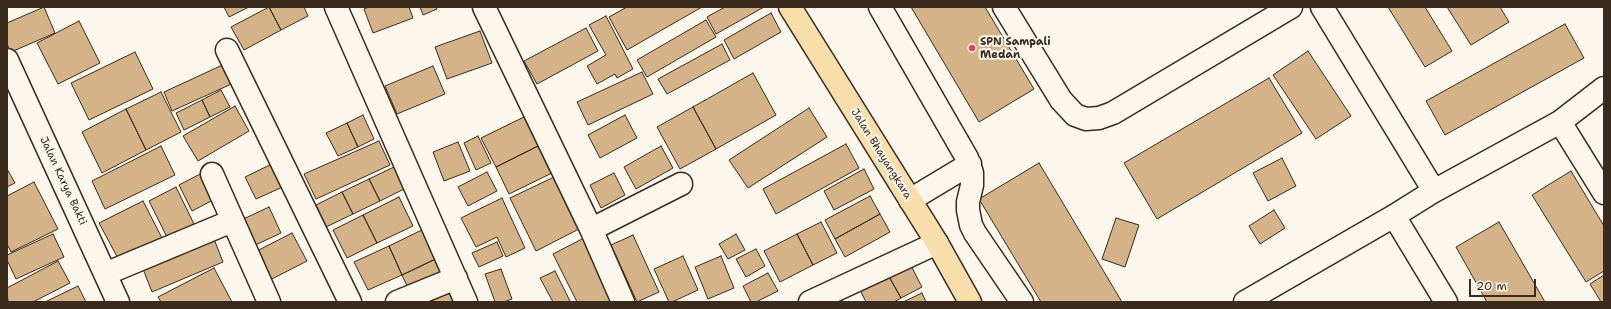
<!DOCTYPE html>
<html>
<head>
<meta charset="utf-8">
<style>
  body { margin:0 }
  #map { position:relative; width:1611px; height:309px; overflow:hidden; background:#fbf7ec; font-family:"Shantell Sans",sans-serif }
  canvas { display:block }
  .frame { position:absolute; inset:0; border:8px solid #3b2a1e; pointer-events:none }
  .scale { position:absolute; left:1469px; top:279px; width:67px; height:18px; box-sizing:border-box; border:2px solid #3b2a1e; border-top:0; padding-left:5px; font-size:12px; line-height:14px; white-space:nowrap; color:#3b2a1e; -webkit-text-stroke:3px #fbf7ec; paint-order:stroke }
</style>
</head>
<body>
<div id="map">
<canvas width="1611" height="309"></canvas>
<div class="frame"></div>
<div class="scale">20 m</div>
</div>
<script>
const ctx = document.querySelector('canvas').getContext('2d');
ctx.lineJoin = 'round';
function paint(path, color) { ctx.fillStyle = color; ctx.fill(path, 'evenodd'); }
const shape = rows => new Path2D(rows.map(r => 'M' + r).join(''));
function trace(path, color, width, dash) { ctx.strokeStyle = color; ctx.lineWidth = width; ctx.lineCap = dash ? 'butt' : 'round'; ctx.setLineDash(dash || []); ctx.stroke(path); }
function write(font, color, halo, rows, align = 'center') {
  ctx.font = font + ' "Shantell Sans",sans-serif'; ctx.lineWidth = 4; ctx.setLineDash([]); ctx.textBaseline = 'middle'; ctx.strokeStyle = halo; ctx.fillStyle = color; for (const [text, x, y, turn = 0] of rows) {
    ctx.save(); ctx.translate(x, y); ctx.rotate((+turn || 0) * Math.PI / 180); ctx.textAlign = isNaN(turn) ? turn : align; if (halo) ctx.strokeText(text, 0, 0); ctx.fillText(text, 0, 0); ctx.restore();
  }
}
const building = shape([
  [44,7,55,33,11,52,7,44,7,23,44,7],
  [224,7,249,7,229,17,224,7],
  [269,7,281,30,244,50,231,27,269,7],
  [269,7,304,7,308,16,281,30,269,7],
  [369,7,409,7,413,18,373,33,364,9,369,7],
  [420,7,436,7,437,9,423,15,420,7],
  [627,7,702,7,627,50,609,17,627,7],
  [725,7,764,7,716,34,707,17,725,7],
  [911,7,985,7,1034,89,979,122,911,7],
  [1388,7,1425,7,1452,51,1425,67,1388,7],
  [1447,7,1500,7,1509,22,1471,45,1447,7],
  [771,13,781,32,734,59,724,40,771,13],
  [606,16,633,69,617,78,615,74,597,84,587,66,606,55,589,25,606,16],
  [706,20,716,37,647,77,637,60,706,20],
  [79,21,100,63,58,84,37,43,79,21],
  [1565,24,1584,58,1445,135,1426,101,1565,24],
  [586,28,598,51,537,84,524,61,586,28],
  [480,31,492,63,447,79,435,47,480,31],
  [722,44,730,60,667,94,658,79,722,44],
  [1308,51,1351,116,1316,139,1273,75,1308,51],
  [135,52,153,89,89,120,71,83,135,52],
  [229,62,238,81,172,111,164,92,229,62],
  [433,66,445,94,397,114,385,86,433,66],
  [642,72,653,94,588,125,577,102,642,72],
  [753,73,776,115,716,149,693,107,753,73],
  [1269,78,1302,133,1157,219,1124,163,1269,78],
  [221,90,230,107,210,117,202,100,221,90],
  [161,92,181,132,146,150,126,109,161,92],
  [202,100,210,117,184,130,176,113,202,100],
  [235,106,249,131,198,161,183,136,235,106],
  [693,107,716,149,680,169,657,127,693,107],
  [809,108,827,137,748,188,729,160,809,108],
  [126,109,146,150,102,173,82,132,126,109],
  [363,115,374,139,358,147,347,123,363,115],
  [528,115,542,144,496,167,481,138,528,115],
  [625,115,637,138,600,158,588,135,625,115],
  [347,123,358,147,338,156,326,133,347,123],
  [478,136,491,163,476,170,464,143,478,136],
  [379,141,390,165,316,199,304,174,379,141],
  [458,142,470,171,444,181,433,152,458,142],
  [542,144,556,171,509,194,496,167,542,144],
  [846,144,859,168,776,214,763,189,846,144],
  [161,146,175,175,105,209,92,181,161,146],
  [661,146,673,168,636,189,624,167,661,146],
  [1282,158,1296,186,1268,201,1253,173,1282,158],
  [276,162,287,185,256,199,245,177,276,162],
  [1039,163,1122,302,1041,302,979,199,1039,163],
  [398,165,408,187,380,201,369,179,398,165],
  [7,169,15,183,7,187,7,169],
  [864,169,874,189,834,210,824,191,864,169],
  [1571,171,1604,226,1604,271,1586,282,1532,195,1571,171],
  [204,172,217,198,192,211,179,185,204,172],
  [487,172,497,191,468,206,458,187,487,172],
  [614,173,625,195,601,208,590,185,614,173],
  [554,177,579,229,536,251,510,198,554,177],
  [369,179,380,201,353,214,342,192,369,179],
  [34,182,58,229,11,252,7,244,7,196,34,182],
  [176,187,195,226,168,239,149,201,176,187],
  [342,192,353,214,326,227,316,205,342,192],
  [870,196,880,214,835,239,825,220,870,196],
  [399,197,413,226,377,243,363,215,399,197],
  [502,198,525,248,506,257,497,237,476,247,461,218,502,198],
  [143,201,163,240,120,262,99,223,143,201],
  [269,207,281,233,247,249,235,223,269,207],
  [1274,210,1285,228,1260,244,1249,226,1274,210],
  [880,214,890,232,845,257,835,239,880,214],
  [363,215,377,243,347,258,333,230,363,215],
  [1116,218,1139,225,1125,267,1102,259,1116,218],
  [821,222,837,253,813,265,797,234,821,222],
  [1499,222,1545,302,1487,302,1456,247,1499,222],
  [430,226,444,255,402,275,389,246,430,226],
  [292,233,307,261,268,281,253,253,292,233],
  [53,234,64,257,16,279,7,260,7,255,53,234],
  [736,234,745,250,728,259,719,244,736,234],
  [797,234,813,265,780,282,764,251,797,234],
  [633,235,659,292,637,302,611,245,633,235],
  [584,238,615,299,608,302,577,302,553,254,584,238],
  [214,239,223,262,152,292,143,269,214,239],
  [497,242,503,256,479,267,472,253,497,242],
  [389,246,402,275,368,290,354,262,389,246],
  [756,249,765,266,746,277,736,259,756,249],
  [444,255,453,274,411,294,402,275,444,255],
  [683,256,698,290,672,302,669,302,654,269,683,256],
  [721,256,734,288,708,299,695,267,721,256],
  [58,261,70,283,33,302,8,302,7,288,58,261],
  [909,262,922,287,901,298,887,273,909,262],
  [214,268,232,302,161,302,158,297,214,268],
  [501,269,512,299,504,302,495,302,485,274,501,269],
  [555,271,570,301,569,302,553,302,540,278,555,271],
  [768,273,778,291,756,302,751,302,743,286,768,273],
  [887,273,901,298,894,302,866,302,859,288,887,273],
  [1604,275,1604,302,1601,302,1590,284,1604,275],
  [78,286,86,302,45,302,78,286],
  [453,291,458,302,429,302,453,291],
  [922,293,926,302,903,302,922,293]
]);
paint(building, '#d5b388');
trace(building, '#3b2a1e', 1);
const minor = shape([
  [336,7,466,302],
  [484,7,592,231,623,302],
  [880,7,967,158,972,173,972,185,968,202,968,210,971,225,975,233,1022,302],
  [1004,7,1061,100,1075,115,1086,119,1099,118,1113,113,1291,7],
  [1322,7,1434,191],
  [227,50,350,302],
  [7,60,118,302],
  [1560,122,1604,193],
  [212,174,269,302],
  [910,200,970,164],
  [1394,216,1446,302],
  [592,231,600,225,681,184],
  [105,274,232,221],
  [397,302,456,278],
  [810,302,937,243],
  [1245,302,1394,216,1434,191,1560,122,1604,88]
]);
const major = shape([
  [790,7,937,243,970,302]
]);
trace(minor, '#3b2a1e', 25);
trace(major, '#3b2a1e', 25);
trace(minor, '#fbf7ec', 22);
trace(major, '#f8deab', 22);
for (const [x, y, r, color] of [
  [972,48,4,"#d1495b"]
]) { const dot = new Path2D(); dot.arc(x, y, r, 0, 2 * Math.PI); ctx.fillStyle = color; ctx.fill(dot); trace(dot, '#fbf7ec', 1.5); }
write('bold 11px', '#3b2a1e', '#fbf7ec', [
  ["SPN Sampali",980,42],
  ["Medan",980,55]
], 'left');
write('11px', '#3b2a1e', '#fbf7ec', [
  ["Jalan Bhayangkara",881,154,58],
  ["Jalan Karya Bakti",63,181,65]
]);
</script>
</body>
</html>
